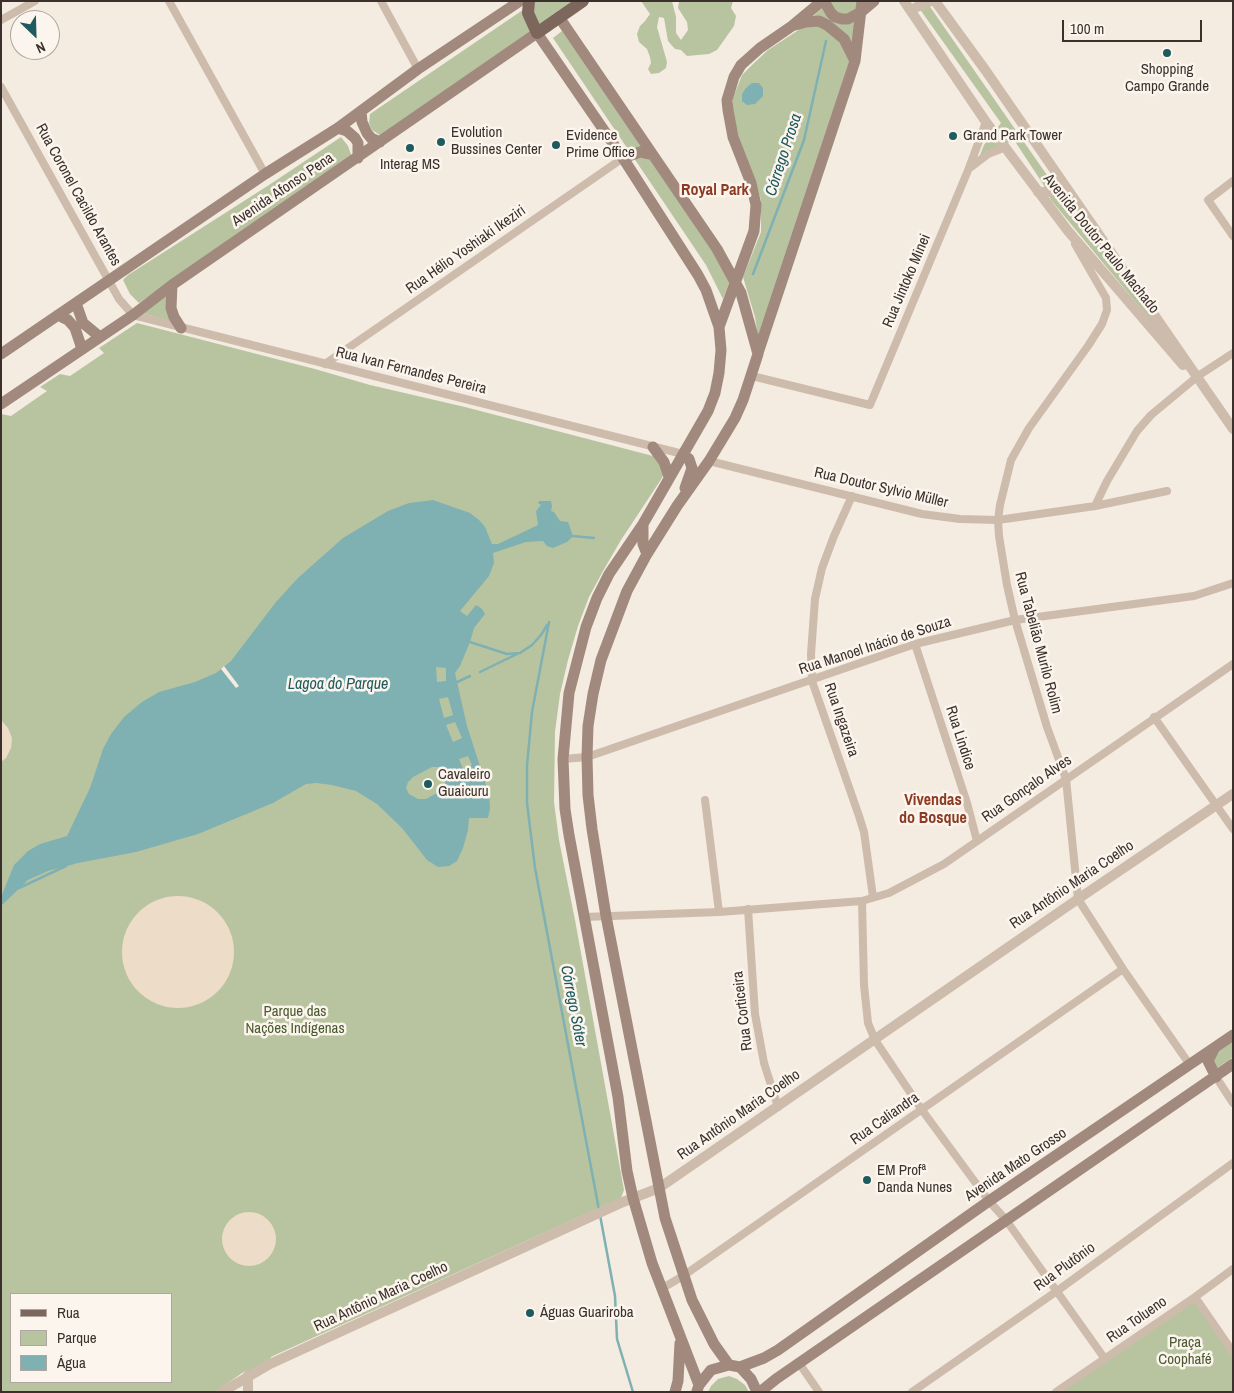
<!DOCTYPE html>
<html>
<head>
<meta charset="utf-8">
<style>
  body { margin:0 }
  #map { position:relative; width:1234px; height:1393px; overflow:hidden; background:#f4ebe1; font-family:"Archivo Narrow",sans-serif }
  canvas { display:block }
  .frame { position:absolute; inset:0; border:2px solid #3b302b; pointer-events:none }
  .legend { position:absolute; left:10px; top:1293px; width:162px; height:90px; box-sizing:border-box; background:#fbf5ee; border:1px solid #aea6a0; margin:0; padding:6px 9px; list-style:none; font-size:15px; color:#3b302b }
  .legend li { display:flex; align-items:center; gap:10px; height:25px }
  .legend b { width:25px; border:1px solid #aea6a0 }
  .north { position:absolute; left:10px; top:10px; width:50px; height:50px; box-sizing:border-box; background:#fbf5ee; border:1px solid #aea6a0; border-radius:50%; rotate:156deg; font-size:14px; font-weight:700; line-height:20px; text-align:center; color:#3b302b }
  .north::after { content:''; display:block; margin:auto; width:18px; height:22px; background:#1f5a5e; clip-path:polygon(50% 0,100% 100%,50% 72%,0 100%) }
  .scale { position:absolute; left:1062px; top:20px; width:140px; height:22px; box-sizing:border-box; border:2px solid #3b302b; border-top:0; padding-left:6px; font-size:15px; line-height:18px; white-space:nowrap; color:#3b302b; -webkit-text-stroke:4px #fbf5ee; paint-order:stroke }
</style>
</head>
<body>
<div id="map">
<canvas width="1234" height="1393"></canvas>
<div class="frame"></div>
<ul class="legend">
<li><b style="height:6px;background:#7d675c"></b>Rua</li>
<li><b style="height:14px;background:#b8c4a0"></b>Parque</li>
<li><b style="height:14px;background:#7fb0b2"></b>Água</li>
</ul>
<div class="north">N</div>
<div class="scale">100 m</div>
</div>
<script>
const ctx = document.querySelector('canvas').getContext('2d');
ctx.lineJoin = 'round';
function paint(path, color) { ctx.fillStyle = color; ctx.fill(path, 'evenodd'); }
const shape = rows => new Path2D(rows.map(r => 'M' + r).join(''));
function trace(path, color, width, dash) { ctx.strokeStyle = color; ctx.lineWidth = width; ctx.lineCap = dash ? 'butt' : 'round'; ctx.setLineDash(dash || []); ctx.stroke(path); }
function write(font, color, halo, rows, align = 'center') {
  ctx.font = font + ' "Archivo Narrow",sans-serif'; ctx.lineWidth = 5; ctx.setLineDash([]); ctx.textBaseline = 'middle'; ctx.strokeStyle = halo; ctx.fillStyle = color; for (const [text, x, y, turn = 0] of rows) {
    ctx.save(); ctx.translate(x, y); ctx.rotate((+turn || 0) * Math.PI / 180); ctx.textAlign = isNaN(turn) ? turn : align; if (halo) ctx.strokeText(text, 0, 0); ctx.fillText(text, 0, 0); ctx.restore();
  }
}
paint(shape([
  [536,1,582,1,383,137,372,130,369,123,370,114],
  [641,1,672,1,676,17,676,33,681,40,688,30,687,22,678,8,679,1,733,1,731,8,736,16,734,26,717,50,709,54,687,56,681,50,675,49,668,41,664,18,659,17,657,27,667,62,666,68,659,73,651,74,648,69,651,63,650,57,647,49,639,42,637,34,640,26,645,21,650,14],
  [830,1,858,1,849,67,758,337,755,317,743,277,761,232,761,200,754,177,738,136,733,114,733,98,742,75,752,65,768,50,797,31],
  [914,1,926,1,1049,178,1195,374,1051,200,1043,184,1014,140,980,155,984,145,1001,123],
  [562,31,713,252,730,281,723,299,706,265,553,38],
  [341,137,348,146,352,157,139,303,130,294,123,280,128,275,269,185],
  [170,293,175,322,142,313],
  [137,323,315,369,370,385,465,407,653,456,658,459,664,473,662,478,621,540,603,571,589,597,578,626,568,660,560,694,555,732,554,802,559,840,575,920,624,1190,621,1198,275,1355,271,1357,270,1362,250,1372,245,1371,215,1392,1,1392,1,414,11,416,47,391,40,387,60,374,70,376,104,353,99,348],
  [11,1294,171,1294,171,1382,11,1382],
  [1233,1040,1233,1057,1210,1073,1202,1060],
  [1195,1297,1233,1352,1233,1392,1056,1392],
  [729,1376,737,1379,745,1385,749,1392,708,1392,711,1386,718,1379]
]), '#b8c4a0');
paint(shape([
  [1,720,8,728,12,738,11,748,6,758,1,762],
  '122 952a56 56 0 1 1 112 0a56 56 0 1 1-112 0Z',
  '222 1239a27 27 0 1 1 54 0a27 27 0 1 1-54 0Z'
]), '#ecdcc8');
paint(shape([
  [752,83,759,83,763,88,763,96,755,104,747,105,742,101,742,94,746,88],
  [433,500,470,513,479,520,485,527,492,544,498,544,538,525,536,511,541,505,538,503,539,501,551,501,552,506,551,511,554,512,560,521,568,522,573,536,567,542,553,548,547,546,543,541,526,542,493,553,494,563,489,576,460,611,467,616,476,605,482,609,485,614,474,628,470,642,460,666,455,673,467,726,489,794,490,808,488,818,469,818,468,830,463,848,457,861,449,866,438,867,427,860,402,828,377,804,356,791,332,785,316,783,306,784,273,803,198,834,136,852,78,863,48,871,28,880,1,906,1,897,14,865,28,851,40,844,67,836,90,788,103,749,111,734,124,717,142,702,159,692,195,682,216,673,231,661,276,602,298,578,343,538,388,511,409,503],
  [436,667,446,668,446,681,437,682],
  [448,697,453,715,444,718,439,699],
  [455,722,462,738,453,742,446,725],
  [468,756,472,765,463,769,459,759],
  [432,767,439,767,444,770,446,778,445,785,441,791,426,799,418,799,409,794,406,788,408,782,413,777]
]), '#7fb0b2');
paint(shape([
  [224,666,239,686,236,688,221,669]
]), '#f4ebe1');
trace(shape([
  [753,274,804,140,826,41],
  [573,536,594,538],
  [549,622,532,712,527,765,527,803,535,868,599,1210],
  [470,642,507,654,520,653,532,645,541,635,547,625],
  [480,672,517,654],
  [455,683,470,676],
  [435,693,450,685],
  [19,888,66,866],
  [600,1215,615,1296,617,1339,633,1392]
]), '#7fb0b2', 2.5);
trace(shape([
  [169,1,265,174],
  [381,1,418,69],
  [1,20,35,1],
  [1,87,119,299,133,315,683,454],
  [971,167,988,154,1006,147],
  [1233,181,1208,200,1233,236],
  [1075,244,1106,298,1107,310,1102,324,1088,346,1029,428,1011,460,1000,505,998,520,999,536,1007,585,1015,620,1047,727,1066,779,1078,899,1123,969,1190,1065],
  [325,364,623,158],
  [752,376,870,405,969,168,986,122],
  [709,461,922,514,960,519,998,520,1095,506,1167,491],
  [852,496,834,536,822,568,815,599,811,654,812,681,859,816,864,832,873,897],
  [1095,506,1107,481,1137,431,1151,415,1198,376,1233,353],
  [915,644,967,803,977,841],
  [1154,717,1233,829],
  [563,759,587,757,915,644,1015,620,1194,596,1233,583],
  [705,800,719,912],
  [862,901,864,985,868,1023,875,1040,922,1110,989,1201,1006,1220,1105,1359],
  [748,909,755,1014,764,1063,778,1107],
  [584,917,719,912,862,901,889,893,944,864,1233,664],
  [1216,1077,1233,1103],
  [661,1289,683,1276,1123,969],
  [1195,1297,1233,1352],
  [799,1363,819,1392],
  [912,1392,1057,1291,1233,1163],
  [1056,1392,1195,1297,1233,1269]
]), '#cdbbac', 8);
trace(shape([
  [904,1,986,122,1068,231,1183,365],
  [935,1,986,71,1233,429],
  [910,10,931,1],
  [1038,192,1049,192,1062,182],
  [222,1392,270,1364,623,1202,659,1188,1078,899,1233,794],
  [248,1392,248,1375]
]), '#cdbbac', 10);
trace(shape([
  [824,1,831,13,835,17,842,19,848,19,861,12,874,1],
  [559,17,717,249,741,293,758,354,743,400,735,418,709,461,677,506,647,554,627,591,601,660,593,694,588,726,587,757,588,795,592,829,606,916,665,1218,692,1300,714,1344,729,1365],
  [795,25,806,22,819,21,827,25,844,39,855,61],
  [361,111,362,122,367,133,371,138,380,142],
  [338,128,347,131,355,138,358,143,358,158],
  [623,158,640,152,653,155],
  [172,285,171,308,174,317,181,328],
  [76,303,83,323,100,337],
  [58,315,68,320,75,328,82,349],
  [719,327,754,231,756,205,751,183,733,137,728,110,727,100,734,77,741,65,760,48,792,26,822,1],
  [758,353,855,61,862,1],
  [1,354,265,174,338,128,418,69,520,1],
  [1,404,133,315,172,285,537,33,623,158,698,275,706,290,719,327,721,350,719,373,715,393,708,411,643,524,609,574,597,598,586,627,569,693,563,759,565,809,569,835,618,1097,627,1171,633,1198,652,1263,699,1385],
  [653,447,664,462,669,477],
  [683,454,689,459,692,468,685,488],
  [643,524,643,544,647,554],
  [1214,1049,1208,1061,1216,1077],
  [740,1367,764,1358,778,1350,989,1201,1233,1035],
  [697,1391,699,1385,711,1370,729,1365,740,1367,751,1379,757,1392],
  [675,1392,678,1381,680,1343],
  [760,1392,776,1379,1233,1064]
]), '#a18a7d', 11);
trace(shape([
  [529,1,528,13,537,33,583,1]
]), '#7d675c', 12);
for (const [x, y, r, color] of [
  [1167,53,5,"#1f5a5e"],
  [953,136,5,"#1f5a5e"],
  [441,142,5,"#1f5a5e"],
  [556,145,5,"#1f5a5e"],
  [410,148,5,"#1f5a5e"],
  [428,784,5,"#1f5a5e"],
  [867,1180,5,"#1f5a5e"],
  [530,1313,5,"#1f5a5e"]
]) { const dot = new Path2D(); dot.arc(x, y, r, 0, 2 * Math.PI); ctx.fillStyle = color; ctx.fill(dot); trace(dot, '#fbf5ee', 2); }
write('15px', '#3b302b', '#fbf5ee', [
  ["Shopping",1167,70,"center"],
  ["Campo Grande",1167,87,"center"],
  ["Evolution",451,133],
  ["Bussines Center",451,150],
  ["Evidence",566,136],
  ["Prime Office",566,153],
  ["Grand Park Tower",963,136],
  ["Interag MS",410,165,"center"],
  ["Cavaleiro",438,775],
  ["Guaicuru",438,792],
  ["EM Profª",877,1171],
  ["Danda Nunes",877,1188],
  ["Águas Guariroba",540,1313]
], 'left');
write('15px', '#3b302b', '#fbf5ee', [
  ["Avenida Afonso Pena",283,190,-34],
  ["Rua Coronel Cacildo Arantes",78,195,61],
  ["Avenida Doutor Paulo Machado",1101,244,51],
  ["Rua Hélio Yoshiaki Ikeziri",466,250,-35],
  ["Rua Jintoko Minei",907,281,-67],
  ["Rua Ivan Fernandes Pereira",411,371,14],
  ["Rua Doutor Sylvio Müller",881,488,13],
  ["Rua Tabelião Murilo Rolim",1038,643,75],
  ["Rua Manoel Inácio de Souza",875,646,-18],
  ["Rua Ingazeira",841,720,71],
  ["Rua Lindice",960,738,72],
  ["Rua Gonçalo Alves",1027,789,-35],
  ["Rua Antônio Maria Coelho",1072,885,-34],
  ["Rua Corticeira",743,1011,-97],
  ["Rua Antônio Maria Coelho",739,1115,-35],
  ["Rua Caliandra",885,1119,-35],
  ["Avenida Mato Grosso",1016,1165,-34],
  ["Rua Plutônio",1065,1267,-36],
  ["Rua Antônio Maria Coelho",381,1297,-25],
  ["Rua Tolueno",1137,1320,-35]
]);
write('15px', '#4a5a2e', '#fbf5ee', [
  ["Parque das",295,1012],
  ["Nações Indígenas",295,1029],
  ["Praça",1185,1343],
  ["Coophafé",1185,1360]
]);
write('italic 16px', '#1f5a5e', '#fbf5ee', [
  ["Córrego Prosa",784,155,-72],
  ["Lagoa do Parque",338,685],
  ["Córrego Sóter",573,1006,79]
]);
write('bold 16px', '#8c3b22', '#fbf5ee', [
  ["Royal Park",715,191],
  ["Vivendas",933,801],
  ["do Bosque",933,819]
]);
</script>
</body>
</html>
